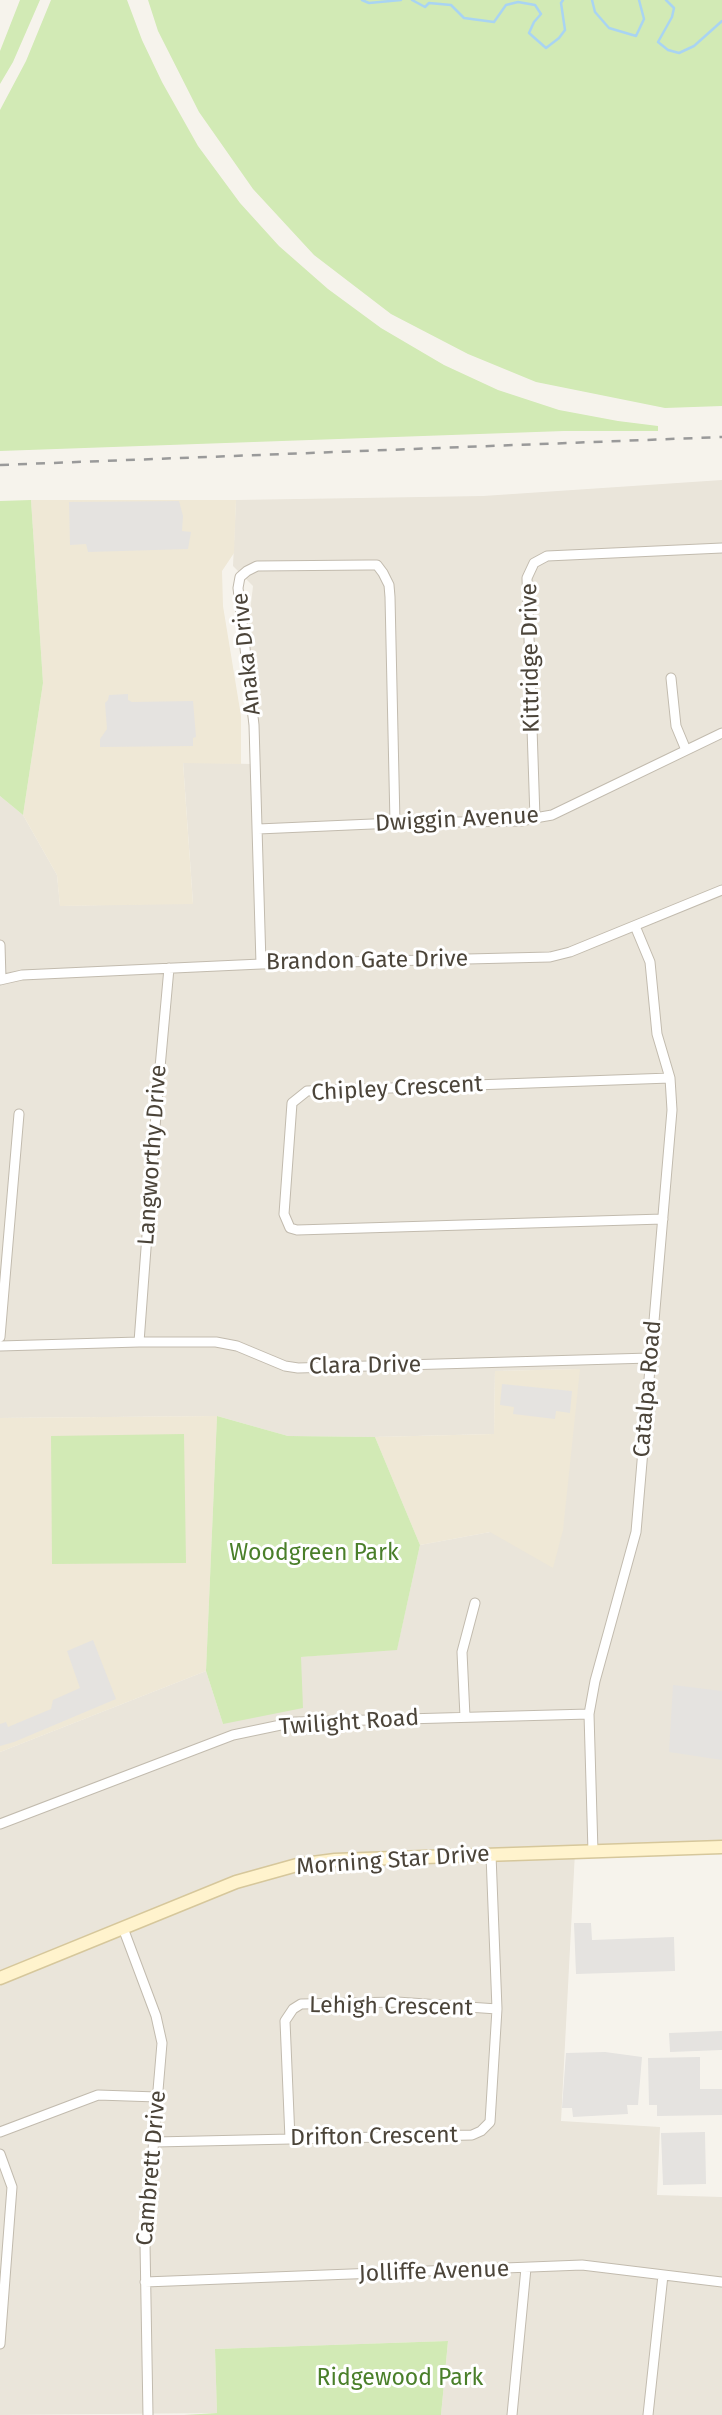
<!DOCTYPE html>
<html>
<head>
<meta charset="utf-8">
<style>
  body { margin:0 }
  canvas { display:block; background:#f6f3ec }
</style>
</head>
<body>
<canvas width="722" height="2415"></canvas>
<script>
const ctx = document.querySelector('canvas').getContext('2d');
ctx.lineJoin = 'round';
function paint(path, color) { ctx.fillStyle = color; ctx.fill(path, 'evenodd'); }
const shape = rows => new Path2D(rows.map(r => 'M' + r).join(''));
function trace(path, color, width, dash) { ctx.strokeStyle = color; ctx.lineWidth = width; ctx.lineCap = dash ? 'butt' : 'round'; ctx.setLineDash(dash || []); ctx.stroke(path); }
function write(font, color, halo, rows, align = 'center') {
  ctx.font = font + ' "Fira Sans",sans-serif'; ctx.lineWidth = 6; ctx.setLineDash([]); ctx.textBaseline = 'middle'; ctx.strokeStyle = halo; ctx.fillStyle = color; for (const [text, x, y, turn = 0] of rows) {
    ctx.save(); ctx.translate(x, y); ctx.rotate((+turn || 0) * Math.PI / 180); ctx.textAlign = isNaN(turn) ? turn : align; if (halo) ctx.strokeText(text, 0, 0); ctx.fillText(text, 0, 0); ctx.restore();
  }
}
paint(shape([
  [722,480,722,1841,575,1852,561,2121,660,2127,657,2195,722,2197,722,2415,441,2415,448,2341,215,2349,217,2413,0,2415,0,1752,206,1671,223,1724,300,1657,397,1649,420,1545,490,1532,580,1369,495,1371,494,1434,375,1437,288,1436,217,1416,0,1418,0,796,23,815,57,875,60,906,193,903,183,762,251,764,245,656,253,586,233,566,236,500,483,496]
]), '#eae5da');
paint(shape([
  [31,500,236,500,234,553,222,571,223,606,241,716,241,764,183,763,193,904,60,906,57,875,23,815,43,683],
  [580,1369,563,1530,553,1568,490,1532,420,1545,375,1437,494,1434,495,1371],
  [217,1416,206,1671,0,1752,0,1418]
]), '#efe8d6');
paint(shape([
  [20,0,40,0,13,62,0,84,0,51],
  [51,0,127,0,142,40,162,82,198,146,240,203,279,246,328,289,381,328,444,365,498,390,559,410,618,421,658,426,658,431,564,431,0,451,0,110,26,61],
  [148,0,722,0,722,406,665,408,536,382,468,354,391,314,314,255,253,189,199,112,158,31],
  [31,500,43,683,23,815,0,796,0,501],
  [217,1416,288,1436,375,1437,420,1545,397,1650,301,1657,303,1708,223,1724,206,1671],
  [184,1434,186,1563,52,1564,51,1436],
  [448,2341,441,2415,184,2415,217,2413,215,2349]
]), '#d2eab5');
paint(shape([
  [179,501,183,516,182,531,191,532,188,549,88,552,86,544,70,545,69,502],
  [128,694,128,700,132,702,193,701,196,737,193,738,193,746,100,747,100,739,107,729,105,703,108,700,109,695],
  [502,1384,572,1391,570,1413,556,1411,555,1419,513,1414,514,1407,500,1405],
  [93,1640,116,1699,14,1742,0,1746,0,1724,6,1722,8,1727,51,1709,53,1700,80,1688,67,1651],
  [673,1685,722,1691,722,1760,669,1752],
  [574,1923,591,1923,592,1940,674,1937,675,1971,576,1974],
  [722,2031,722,2050,670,2052,669,2033],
  [605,2052,642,2057,638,2105,627,2105,628,2114,573,2117,572,2108,562,2108,566,2053],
  [700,2057,700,2089,722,2089,722,2115,657,2116,657,2105,649,2105,648,2058],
  [705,2132,706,2184,663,2185,661,2133]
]), '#e5e3e0');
trace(shape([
  [362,0,369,3,401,0],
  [412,0,425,7,429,3,451,5,464,18,494,22,506,5,518,2,535,5,541,14,534,22,529,33,546,48,559,38,565,30,561,3,563,0],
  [592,0,595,12,609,28,636,36,644,19,639,0],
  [666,0,674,8,672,17,658,42,668,50,679,53,694,46,722,21]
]), '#a9d4f2', 2.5);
const street = shape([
  [671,678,676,726,686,750],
  [535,818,527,578,534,563,547,556,722,548],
  [258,829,395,823,521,821,535,818,552,815,722,733],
  [0,945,1,979],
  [261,964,254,725,238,588,240,577,247,571,257,566,368,565,377,565,383,573,389,585,390,597,395,823],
  [0,980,22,975,261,964,550,957,570,952,722,890],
  [663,1219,297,1230,290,1228,284,1214,292,1103,307,1091,670,1078],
  [0,1337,19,1114],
  [139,1342,157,1101,169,968],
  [0,1346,139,1342,216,1342,237,1346,285,1366,298,1368,650,1358],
  [465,1717,462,1652,475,1603],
  [0,1824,233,1735,295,1722,589,1714],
  [593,1852,589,1714,595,1681,636,1532,672,1110,670,1078,657,1034,650,962,635,926],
  [123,1928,156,2016,162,2043,145,2244,148,2415],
  [0,2132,98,2095,157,2097],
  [290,2139,285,2021,293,2009,301,2004,397,2002,497,2009],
  [155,2142,472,2135,481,2131,490,2122,497,2009,491,1855],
  [0,2154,12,2187,0,2344],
  [145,2282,582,2265,722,2282],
  [512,2415,526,2268],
  [648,2415,663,2275]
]);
const secondary = shape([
  [0,1978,236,1882,297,1865,335,1860,722,1847]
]);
trace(street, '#c2bbae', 11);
trace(secondary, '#d6c79b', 15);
trace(street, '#fff', 9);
trace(secondary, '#fff3cd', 12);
trace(shape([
  [0,465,722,437]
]), '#9a9a9a', 2.5, [9, 9]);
write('23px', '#4b4439', '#fff', [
  ["Anaka Drive",247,654,-96],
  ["Kittridge Drive",531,658,-91],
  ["Dwiggin Avenue",457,820,-3],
  ["Brandon Gate Drive",367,961,-1],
  ["Chipley Crescent",397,1089,-3],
  ["Langworthy Drive",153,1155,-86],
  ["Clara Drive",365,1366,-1],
  ["Catalpa Road",648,1389,-85],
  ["Twilight Road",349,1723,-4],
  ["Morning Star Drive",393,1861,-4],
  ["Lehigh Crescent",391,2007,1],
  ["Drifton Crescent",374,2137,-1],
  ["Cambrett Drive",152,2168,-85],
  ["Jolliffe Avenue",434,2272,-2]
]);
write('23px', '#4a7f2a', '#fff', [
  ["Woodgreen Park",314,1554],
  ["Ridgewood Park",400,2379]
]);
</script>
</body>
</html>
